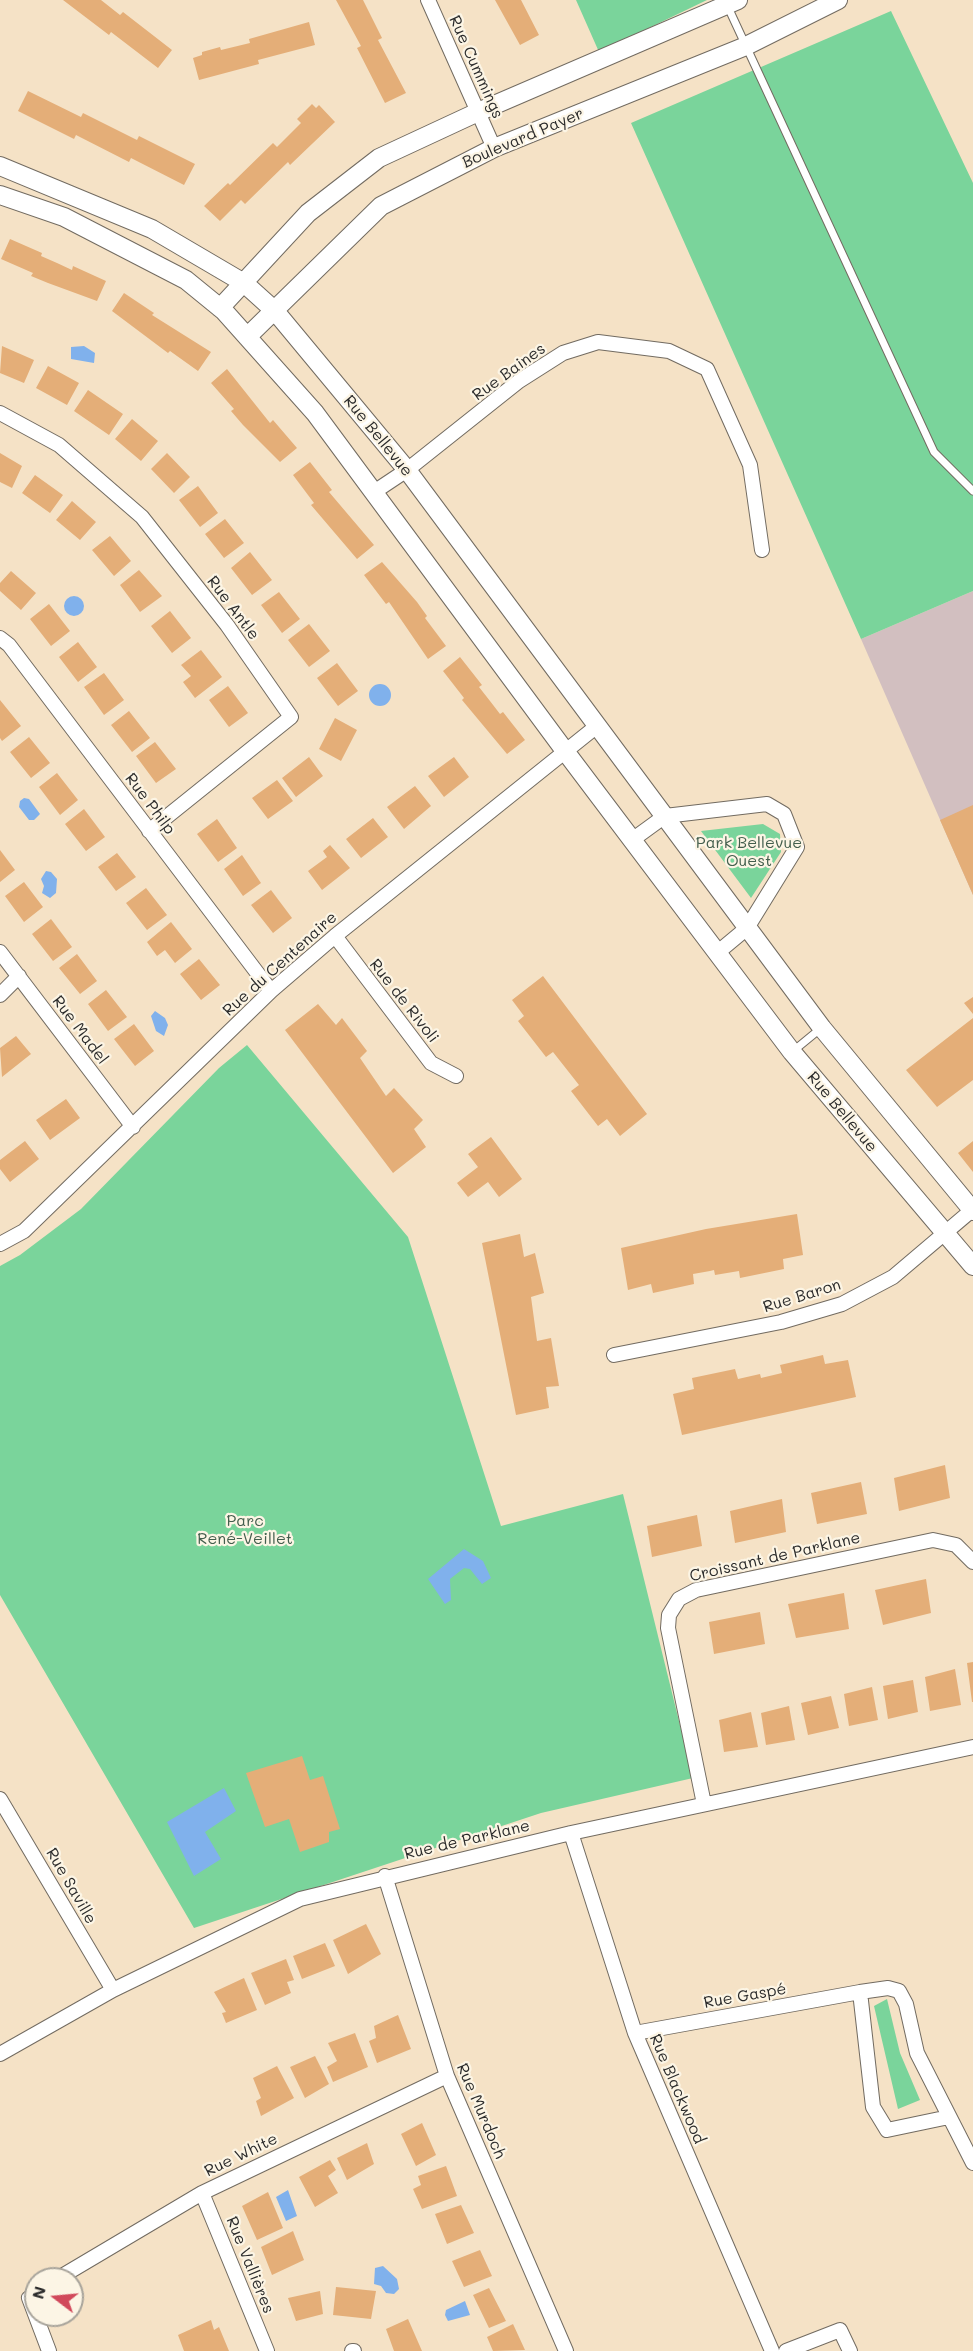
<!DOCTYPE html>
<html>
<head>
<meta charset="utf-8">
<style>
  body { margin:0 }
  #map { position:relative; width:973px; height:2351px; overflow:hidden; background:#f5e2c6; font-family:Mali,sans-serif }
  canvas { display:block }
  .north { position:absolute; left:24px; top:2267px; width:60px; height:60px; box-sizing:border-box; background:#fcf5e5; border:2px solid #a8a49b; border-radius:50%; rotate:286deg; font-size:16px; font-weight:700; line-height:24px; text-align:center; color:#2b2b2b }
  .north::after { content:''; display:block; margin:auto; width:21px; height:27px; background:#d1495b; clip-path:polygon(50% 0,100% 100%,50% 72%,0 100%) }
</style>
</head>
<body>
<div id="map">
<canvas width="973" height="2351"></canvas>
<div class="north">N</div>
</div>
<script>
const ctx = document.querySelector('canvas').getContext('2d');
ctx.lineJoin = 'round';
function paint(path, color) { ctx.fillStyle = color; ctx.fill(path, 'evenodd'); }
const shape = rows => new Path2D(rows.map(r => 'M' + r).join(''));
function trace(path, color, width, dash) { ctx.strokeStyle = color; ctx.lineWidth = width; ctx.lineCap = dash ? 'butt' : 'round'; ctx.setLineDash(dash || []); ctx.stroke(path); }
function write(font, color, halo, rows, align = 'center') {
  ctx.font = font + ' Mali,sans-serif'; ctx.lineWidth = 4.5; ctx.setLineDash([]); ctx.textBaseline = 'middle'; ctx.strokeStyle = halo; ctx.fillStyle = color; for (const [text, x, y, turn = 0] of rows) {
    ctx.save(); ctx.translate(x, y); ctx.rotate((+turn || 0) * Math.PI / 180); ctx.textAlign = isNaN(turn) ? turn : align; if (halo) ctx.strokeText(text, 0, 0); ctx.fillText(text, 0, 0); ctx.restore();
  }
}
paint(shape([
  [973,591,973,895,861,639]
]), '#d2bfc0');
paint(shape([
  [576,0,707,0,599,52],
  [891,11,973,183,973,591,861,639,631,123],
  [763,824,780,834,781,852,751,898,701,831],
  [247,1045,408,1237,501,1526,623,1494,693,1778,541,1813,194,1928,0,1595,0,1266,20,1255,81,1209,219,1068],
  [887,1999,900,2053,920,2100,898,2109,874,2006]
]), '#7ad49b');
paint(shape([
  [84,346,95,353,94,363,71,359,71,347],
  '64 606a10 10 0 1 1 20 0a10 10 0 1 1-20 0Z',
  '369 695a11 11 0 1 1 22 0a11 11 0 1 1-22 0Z',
  [24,798,29,799,40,814,34,820,29,820,19,807,20,801],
  [46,871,51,872,57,879,56,893,50,898,42,893,44,886,41,879],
  [155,1011,165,1018,168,1025,164,1036,156,1031,151,1016],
  [464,1549,483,1561,491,1578,482,1584,470,1569,464,1568,450,1579,451,1600,445,1604,428,1579],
  [224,1788,236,1811,205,1832,221,1859,194,1876,167,1822],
  [288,2190,297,2216,286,2221,276,2197],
  [383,2266,397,2279,399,2289,394,2294,386,2293,381,2286,374,2284,375,2268],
  [465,2301,470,2315,448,2321,445,2315,446,2310]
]), '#80b1ec');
paint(shape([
  [63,0,101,0,120,15,123,12,172,50,158,68,111,32,109,35],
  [336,0,363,0,382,38,378,40,406,93,385,103,357,48,361,46],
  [495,0,521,0,539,35,520,45],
  [309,22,315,45,258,60,259,64,199,80,193,58,202,55,202,52,220,47,221,50,250,43,249,39],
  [28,91,81,117,83,113,137,140,139,136,195,164,184,185,131,158,129,162,76,135,74,139,18,111],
  [312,104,316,108,319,105,335,122,290,165,288,162,245,204,241,200,220,221,204,206,228,183,230,185,273,143,277,147,301,123,297,119],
  [10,239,42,253,41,256,57,263,72,270,73,266,106,281,97,301,48,283,31,276,33,273,1,259],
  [124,293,154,313,152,315,211,352,198,371,170,351,168,353,112,311],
  [2,346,34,360,24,383,0,373],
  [48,366,79,383,67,405,36,388],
  [227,369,270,423,273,420,297,448,280,462,243,425,231,411,234,409,211,383],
  [88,390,123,414,109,435,74,411],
  [132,419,158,441,141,461,115,439],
  [0,453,22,466,12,488,0,482],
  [167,453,190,477,174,493,151,469],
  [310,462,332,490,329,492,374,545,357,559,311,505,314,503,293,475],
  [35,475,63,495,50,513,22,493],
  [198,486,218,513,200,527,179,500],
  [72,501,96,522,80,540,56,520],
  [225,519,244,543,224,558,205,534],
  [110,536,131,561,114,576,92,550],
  [250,552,272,580,252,595,231,568],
  [382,562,417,602,427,616,425,618,446,646,428,659,389,602,386,604,364,575],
  [139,570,162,596,140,612,120,585],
  [11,571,36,593,21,610,0,591,0,583],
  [279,592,300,619,282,633,261,605],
  [49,604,70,631,51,646,30,619],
  [170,611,191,638,172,653,151,626],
  [309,624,330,651,309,667,288,640],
  [78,642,97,667,78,682,59,657],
  [201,650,222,677,195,698,183,682,191,676,181,665],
  [460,657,482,685,479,687,490,701,500,714,503,712,525,740,507,754,462,700,464,698,443,671],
  [337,663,358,691,338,706,317,678],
  [104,673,124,700,104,715,84,687],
  [228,686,248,713,229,727,209,700],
  [0,700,21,726,2,741,0,738],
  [129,711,150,738,132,752,111,725],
  [335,718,357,730,341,761,319,749],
  [29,737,50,763,31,778,10,752],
  [155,742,176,769,156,783,136,756],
  [309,757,323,776,296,797,282,778],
  [454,757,469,777,444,797,428,776],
  [57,773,78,800,60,815,39,787],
  [277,780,293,801,268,819,252,798],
  [415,786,431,806,404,829,387,807],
  [973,805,973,895,940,820],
  [84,809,105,837,86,851,65,824],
  [373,818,388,837,361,858,346,839],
  [217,819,237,848,218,862,197,834],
  [330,845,350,868,322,890,308,871,327,857,323,851],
  [0,850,15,870,0,882],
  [117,853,136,877,116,891,98,867],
  [242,855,261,883,243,896,224,869],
  [24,882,43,907,24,922,5,896],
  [146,888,167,915,147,930,126,903],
  [271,890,292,918,273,933,251,905],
  [51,919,72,947,53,961,32,934],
  [171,922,192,949,175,963,165,950,157,956,147,942],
  [77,954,97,981,80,994,59,968],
  [199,959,220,985,201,1000,180,974],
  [543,976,647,1114,620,1136,607,1119,598,1126,571,1091,579,1085,553,1052,546,1057,518,1021,524,1016,512,1000],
  [106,990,127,1017,108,1031,88,1004],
  [973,997,973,1014,964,1003],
  [318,1004,336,1025,342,1018,367,1051,360,1058,386,1096,394,1088,423,1120,414,1129,426,1147,393,1173,285,1030],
  [973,1018,973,1080,937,1107,906,1070],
  [134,1024,154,1051,135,1066,114,1039],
  [16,1036,31,1054,2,1077,0,1048],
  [66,1099,80,1118,50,1140,36,1120],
  [491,1137,522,1179,499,1197,488,1182,468,1197,457,1183,478,1167,468,1154],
  [25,1141,39,1159,10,1182,0,1169,0,1160],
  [973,1141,973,1172,958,1153],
  [797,1214,803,1255,783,1259,784,1269,740,1278,739,1271,715,1275,714,1270,710,1271,693,1274,694,1284,653,1293,651,1284,628,1290,621,1248,706,1229],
  [520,1234,524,1257,535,1253,544,1293,531,1297,537,1341,551,1338,559,1386,546,1387,549,1408,516,1415,482,1243],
  [823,1355,825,1364,848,1360,856,1397,682,1435,673,1394,694,1389,692,1378,735,1369,738,1379,760,1374,761,1378,782,1373,780,1365],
  [945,1465,950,1498,899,1511,894,1478],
  [861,1482,867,1514,817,1524,811,1493],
  [782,1499,786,1532,735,1543,730,1511],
  [697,1515,702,1546,652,1557,647,1526],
  [926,1579,931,1613,883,1625,875,1590],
  [844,1593,849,1629,796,1638,788,1604],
  [760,1612,765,1644,714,1654,709,1622],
  [973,1662,973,1702,972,1702,967,1663],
  [955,1669,961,1705,930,1711,925,1677],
  [913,1680,918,1712,888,1719,883,1686],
  [872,1687,878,1720,849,1726,844,1694],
  [831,1696,839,1728,808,1735,801,1703],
  [789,1706,795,1740,766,1745,761,1713],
  [751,1712,758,1747,724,1752,719,1720],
  [302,1756,310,1780,323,1776,340,1829,329,1832,329,1842,300,1852,289,1819,265,1827,246,1773],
  [366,1924,381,1954,348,1974,333,1940],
  [325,1943,335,1966,302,1979,293,1956],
  [286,1959,294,1980,287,1982,291,1993,265,2005,251,1973],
  [244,1978,257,2010,226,2023,222,2013,226,2012,214,1992],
  [398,2015,411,2049,377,2063,369,2041,376,2038,374,2026],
  [355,2033,368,2067,333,2082,327,2067,337,2061,328,2043],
  [315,2056,329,2084,305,2098,290,2067],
  [277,2066,294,2098,261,2116,256,2101,261,2098,253,2078],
  [422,2123,436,2155,416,2166,401,2134],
  [367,2143,374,2164,347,2180,337,2158],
  [330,2160,336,2170,328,2176,338,2193,315,2207,299,2177],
  [446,2166,457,2196,422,2209,413,2189,421,2185,418,2176],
  [268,2192,283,2228,257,2240,242,2206],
  [461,2205,474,2233,447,2244,435,2214],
  [293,2231,304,2260,272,2275,261,2247],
  [480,2250,492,2276,464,2287,452,2261],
  [336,2287,376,2291,371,2319,333,2315],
  [489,2288,506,2321,489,2328,473,2295],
  [320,2291,323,2314,296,2321,288,2298],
  [408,2319,422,2351,394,2351,386,2329],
  [211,2320,214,2330,219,2327,229,2351,184,2351,178,2335],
  [513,2324,525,2350,493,2351,487,2337]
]), '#e4ae78');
const service = shape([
  [727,5,934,452,973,491],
  [792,1052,820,1029]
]);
const minor = shape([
  [428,0,494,148],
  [0,413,59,445,142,517,227,625,291,717,149,831],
  [374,492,407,470,519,381,563,353,598,342,669,351,707,369,750,465,762,550],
  [0,638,9,645,271,991],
  [632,840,665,816,767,804,784,814,797,847,747,928,717,953],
  [335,936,431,1063,456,1076],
  [0,952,133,1127],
  [0,995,19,976],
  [0,1244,24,1231,271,991,335,936,597,726],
  [614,1355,781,1322,842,1304,893,1277,972,1210],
  [0,1799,113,1990],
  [704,1804,668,1628,669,1615,679,1599,696,1590,933,1540,956,1545,973,1562],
  [571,1833,635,2033,772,2351],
  [385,1876,447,2076,566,2351],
  [860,1992,873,2107,887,2130,949,2117],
  [635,2033,860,1992,888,1988,899,1991,906,2004,917,2053,973,2163],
  [0,2054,113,1990,300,1899,571,1833,973,1747],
  [202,2193,267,2351],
  [57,2279,202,2193,447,2076],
  [36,2293,29,2298,49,2351],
  [352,2351,354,2351],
  [786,2351,840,2330,850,2351]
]);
const tertiary = shape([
  [0,166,152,229,244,283,275,311,407,470,822,1028,973,1211],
  [0,195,64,217,186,280,224,311,315,413,565,751,792,1052,973,1266],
  [220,308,308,213,379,158,478,112,738,0],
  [247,337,381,206,494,148,746,46,838,0]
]);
trace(service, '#726b61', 9);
trace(minor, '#726b61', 16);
trace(tertiary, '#726b61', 20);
trace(service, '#fff', 7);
trace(minor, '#fff', 14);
trace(tertiary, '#fff', 18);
write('16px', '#2b2b2b', '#fcf5e5', [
  ["Rue Cummings",476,67,66],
  ["Boulevard Payer",523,138,-23],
  ["Rue Baines",509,372,-36],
  ["Rue Bellevue",378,436,51],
  ["Rue Antle",233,608,53],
  ["Rue Philp",150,804,53],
  ["Rue du Centenaire",280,964,-42],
  ["Rue de Rivoli",404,1001,52],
  ["Rue Madel",80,1030,53],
  ["Rue Bellevue",842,1112,50],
  ["Rue Baron",802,1296,-17],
  ["Croissant de Parklane",775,1557,-13],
  ["Rue de Parklane",467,1840,-13],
  ["Rue Saville",71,1886,60],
  ["Rue Gaspé",745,1996,-10],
  ["Rue Blackwood",677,2089,67],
  ["Rue Murdoch",481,2111,67],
  ["Rue White",241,2155,-26],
  ["Rue Vallières",250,2265,68]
]);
write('16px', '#435e4d', '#fcf5e5', [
  ["Park Bellevue",749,843],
  ["Ouest",749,861],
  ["Parc",245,1521],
  ["René-Veillet",245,1539]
]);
</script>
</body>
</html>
